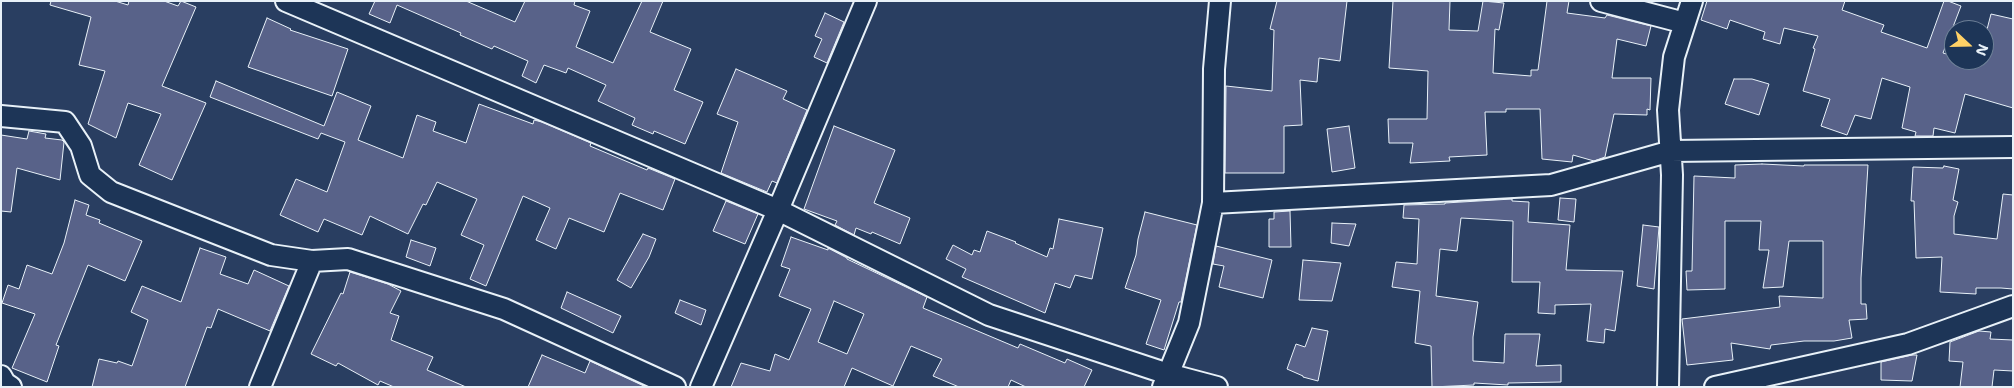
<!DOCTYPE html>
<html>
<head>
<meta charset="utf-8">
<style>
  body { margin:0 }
  #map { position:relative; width:2014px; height:388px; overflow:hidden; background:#293e61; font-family:"Shantell Sans",sans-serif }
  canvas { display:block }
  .frame { position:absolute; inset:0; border:2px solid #e8f1f8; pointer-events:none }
  .north { position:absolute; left:1944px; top:20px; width:50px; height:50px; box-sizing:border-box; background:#1d3557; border:1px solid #6e8097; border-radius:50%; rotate:111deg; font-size:14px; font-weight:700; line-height:20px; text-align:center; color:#e8f1f8 }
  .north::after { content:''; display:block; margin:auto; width:18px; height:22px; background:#ffd166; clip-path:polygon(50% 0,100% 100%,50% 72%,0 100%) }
</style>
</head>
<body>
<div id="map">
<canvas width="2014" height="388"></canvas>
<div class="frame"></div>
<div class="north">N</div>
</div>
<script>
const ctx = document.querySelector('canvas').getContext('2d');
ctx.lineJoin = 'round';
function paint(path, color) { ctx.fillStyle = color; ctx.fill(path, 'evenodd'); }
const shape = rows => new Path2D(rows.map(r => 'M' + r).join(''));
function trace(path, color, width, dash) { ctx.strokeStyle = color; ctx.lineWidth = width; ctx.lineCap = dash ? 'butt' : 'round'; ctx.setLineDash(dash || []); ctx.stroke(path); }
const building = shape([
  [51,1,115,1,128,5,129,1,164,1,178,6,181,1,196,7,162,86,206,103,172,180,139,165,161,114,128,103,116,138,88,124,105,71,79,65,91,17,50,5,51,1],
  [375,1,466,1,515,22,525,1,575,1,574,5,590,11,576,47,613,63,642,1,663,1,650,32,691,49,674,90,703,102,685,144,654,131,653,134,632,125,635,118,598,101,606,85,568,68,566,73,544,65,536,83,522,76,528,61,494,46,492,49,460,35,461,33,397,5,390,23,369,14,375,1],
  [1277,1,1347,1,1340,61,1319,58,1317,82,1300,80,1302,125,1284,126,1284,173,1225,173,1226,86,1272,91,1274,30,1270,29,1277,1],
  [1393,1,1450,1,1449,30,1478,31,1483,1,1504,3,1499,30,1495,29,1493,73,1531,76,1531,70,1538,70,1547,1,1569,1,1567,13,1605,18,1607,15,1651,26,1646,46,1617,39,1612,78,1651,78,1650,110,1647,109,1647,115,1614,114,1605,157,1594,161,1573,155,1572,162,1542,159,1540,109,1506,109,1506,112,1485,112,1487,155,1449,157,1450,161,1410,163,1413,143,1389,143,1388,119,1427,119,1428,71,1389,68,1393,1],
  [1707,1,1845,1,1842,10,1884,25,1881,32,1927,48,1944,1,1948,1,1961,6,1943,53,1954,56,1954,60,1965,60,1978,64,1979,60,1984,60,1984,41,1991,14,2013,19,2013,108,1965,94,1955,133,1934,128,1933,136,1915,136,1916,132,1902,128,1910,87,1882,78,1871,119,1855,115,1847,135,1821,126,1830,99,1803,91,1815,49,1813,48,1818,36,1784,28,1780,44,1763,39,1765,32,1730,20,1727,29,1701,20,1707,1],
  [825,13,844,22,827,63,814,57,822,39,815,36,825,13],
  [267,18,291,29,290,30,348,49,332,96,248,67,267,18],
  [736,69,787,91,783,99,807,110,777,183,772,181,767,192,721,173,738,122,717,114,736,69],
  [1734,79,1752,79,1769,84,1759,115,1725,104,1734,79],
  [216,81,324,126,337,92,371,106,358,140,403,158,417,115,436,122,433,131,466,143,479,104,533,124,534,120,542,122,591,143,590,146,647,170,648,168,675,179,663,210,620,193,604,232,569,218,556,249,536,240,550,208,523,196,486,286,470,279,484,245,461,235,477,199,437,182,426,205,423,204,408,234,370,216,362,235,324,219,318,232,280,215,296,179,327,192,345,142,321,133,318,139,210,97,216,81],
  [834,126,895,150,874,203,910,218,900,244,872,232,871,234,856,228,854,235,835,225,837,221,804,209,834,126],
  [1349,126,1355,168,1332,172,1327,129,1349,126],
  [29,131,46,134,45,138,62,140,64,142,60,180,17,168,11,212,1,211,1,135,27,139,29,131],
  [1762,164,1804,166,1804,165,1868,165,1861,278,1861,304,1866,304,1867,319,1849,320,1852,338,1834,341,1804,341,1771,345,1770,349,1731,343,1733,360,1687,365,1682,319,1780,307,1779,296,1823,298,1823,241,1789,241,1783,287,1763,288,1769,250,1759,250,1761,221,1725,221,1725,289,1687,290,1686,271,1692,271,1694,176,1735,178,1735,165,1762,164],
  [1944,166,1959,169,1953,200,1958,202,1954,216,1954,234,1997,239,2003,194,2013,195,2013,289,2001,288,1976,288,1976,294,1940,292,1942,257,1916,258,1914,201,1911,201,1913,167,1943,168,1944,166],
  [1560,198,1576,199,1574,222,1558,220,1560,198],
  [1512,199,1512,201,1529,202,1528,222,1570,225,1566,270,1623,271,1615,331,1605,329,1604,343,1587,341,1591,304,1555,305,1555,314,1538,313,1540,282,1512,282,1513,221,1461,218,1457,251,1440,249,1436,296,1478,302,1473,337,1473,361,1504,363,1505,334,1540,334,1536,366,1561,365,1561,382,1508,383,1508,385,1474,383,1474,385,1432,387,1431,346,1415,343,1420,291,1392,287,1396,262,1417,264,1419,219,1403,218,1404,205,1445,204,1445,203,1512,199],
  [75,200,89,205,86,215,100,220,99,223,142,241,125,281,88,265,56,345,59,346,47,382,12,368,35,314,2,303,8,285,19,289,27,265,52,274,64,243,75,200],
  [726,201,758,214,745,244,713,231,726,201],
  [1290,211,1291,247,1269,247,1269,219,1274,219,1274,212,1290,211],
  [1145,212,1197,225,1181,302,1179,302,1164,350,1146,344,1161,300,1125,288,1136,255,1138,239,1145,212],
  [1059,219,1103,228,1092,279,1075,275,1070,288,1055,283,1045,313,962,277,966,269,946,259,953,245,972,255,974,250,980,252,987,231,1016,242,1015,243,1047,257,1050,248,1053,249,1059,219],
  [1332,223,1356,224,1349,246,1331,243,1332,223],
  [1643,225,1659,227,1654,289,1637,286,1643,225],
  [643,234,656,239,649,257,631,288,617,280,643,234],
  [791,237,828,250,828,248,847,258,847,259,927,297,923,308,1018,348,1020,344,1065,363,1067,359,1092,370,1084,387,1026,387,1011,380,1008,387,959,387,933,376,942,359,911,346,893,386,852,368,844,387,731,387,741,363,770,371,775,354,789,360,811,309,779,296,790,269,781,266,791,237],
  [834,301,864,314,847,354,818,342,834,301],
  [411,240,436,248,430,266,406,257,411,240],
  [1216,246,1272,260,1263,298,1219,287,1224,266,1213,264,1216,246],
  [200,248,226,257,220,274,248,284,254,270,289,286,270,331,218,309,211,328,207,327,185,387,92,387,99,359,117,363,118,361,132,366,148,320,131,312,142,286,181,302,200,248],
  [1303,260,1341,263,1332,301,1299,300,1303,260],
  [350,272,388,284,401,291,390,313,399,316,391,340,433,357,427,370,466,387,394,387,380,381,378,385,338,363,336,366,311,354,341,293,343,294,350,272],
  [567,292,621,316,613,333,561,308,567,292],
  [680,300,706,310,701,325,675,313,680,300],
  [1312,328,1328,331,1318,381,1303,377,1303,376,1287,369,1296,344,1305,347,1312,328],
  [1979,331,1991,332,1990,339,2013,340,2013,371,1994,370,1992,387,1960,387,1963,362,1949,361,1950,342,1979,331],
  [542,355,585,373,590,361,646,387,528,387,542,355],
  [1912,355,1917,355,1912,381,1881,380,1881,362,1912,355]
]);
paint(building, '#586289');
trace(building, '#e8f1f8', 1);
const street = shape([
  [286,1,778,210,989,315,1168,374,1217,387],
  [1601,1,1685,23],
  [1,116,65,122,81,146,90,175,111,192,271,255,312,261,348,259,504,309,675,387],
  [1213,203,1551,185,1671,151,2013,147],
  [1,376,5,383,11,387],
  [260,387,312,261],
  [701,387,778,210,866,1],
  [1163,387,1189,323,1213,203,1214,69,1220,1],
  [1668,387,1672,175,1668,110,1674,57,1692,1],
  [1715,387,1908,344,2013,306]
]);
trace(street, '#e8f1f8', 24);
trace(street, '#1d3557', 20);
</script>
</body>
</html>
